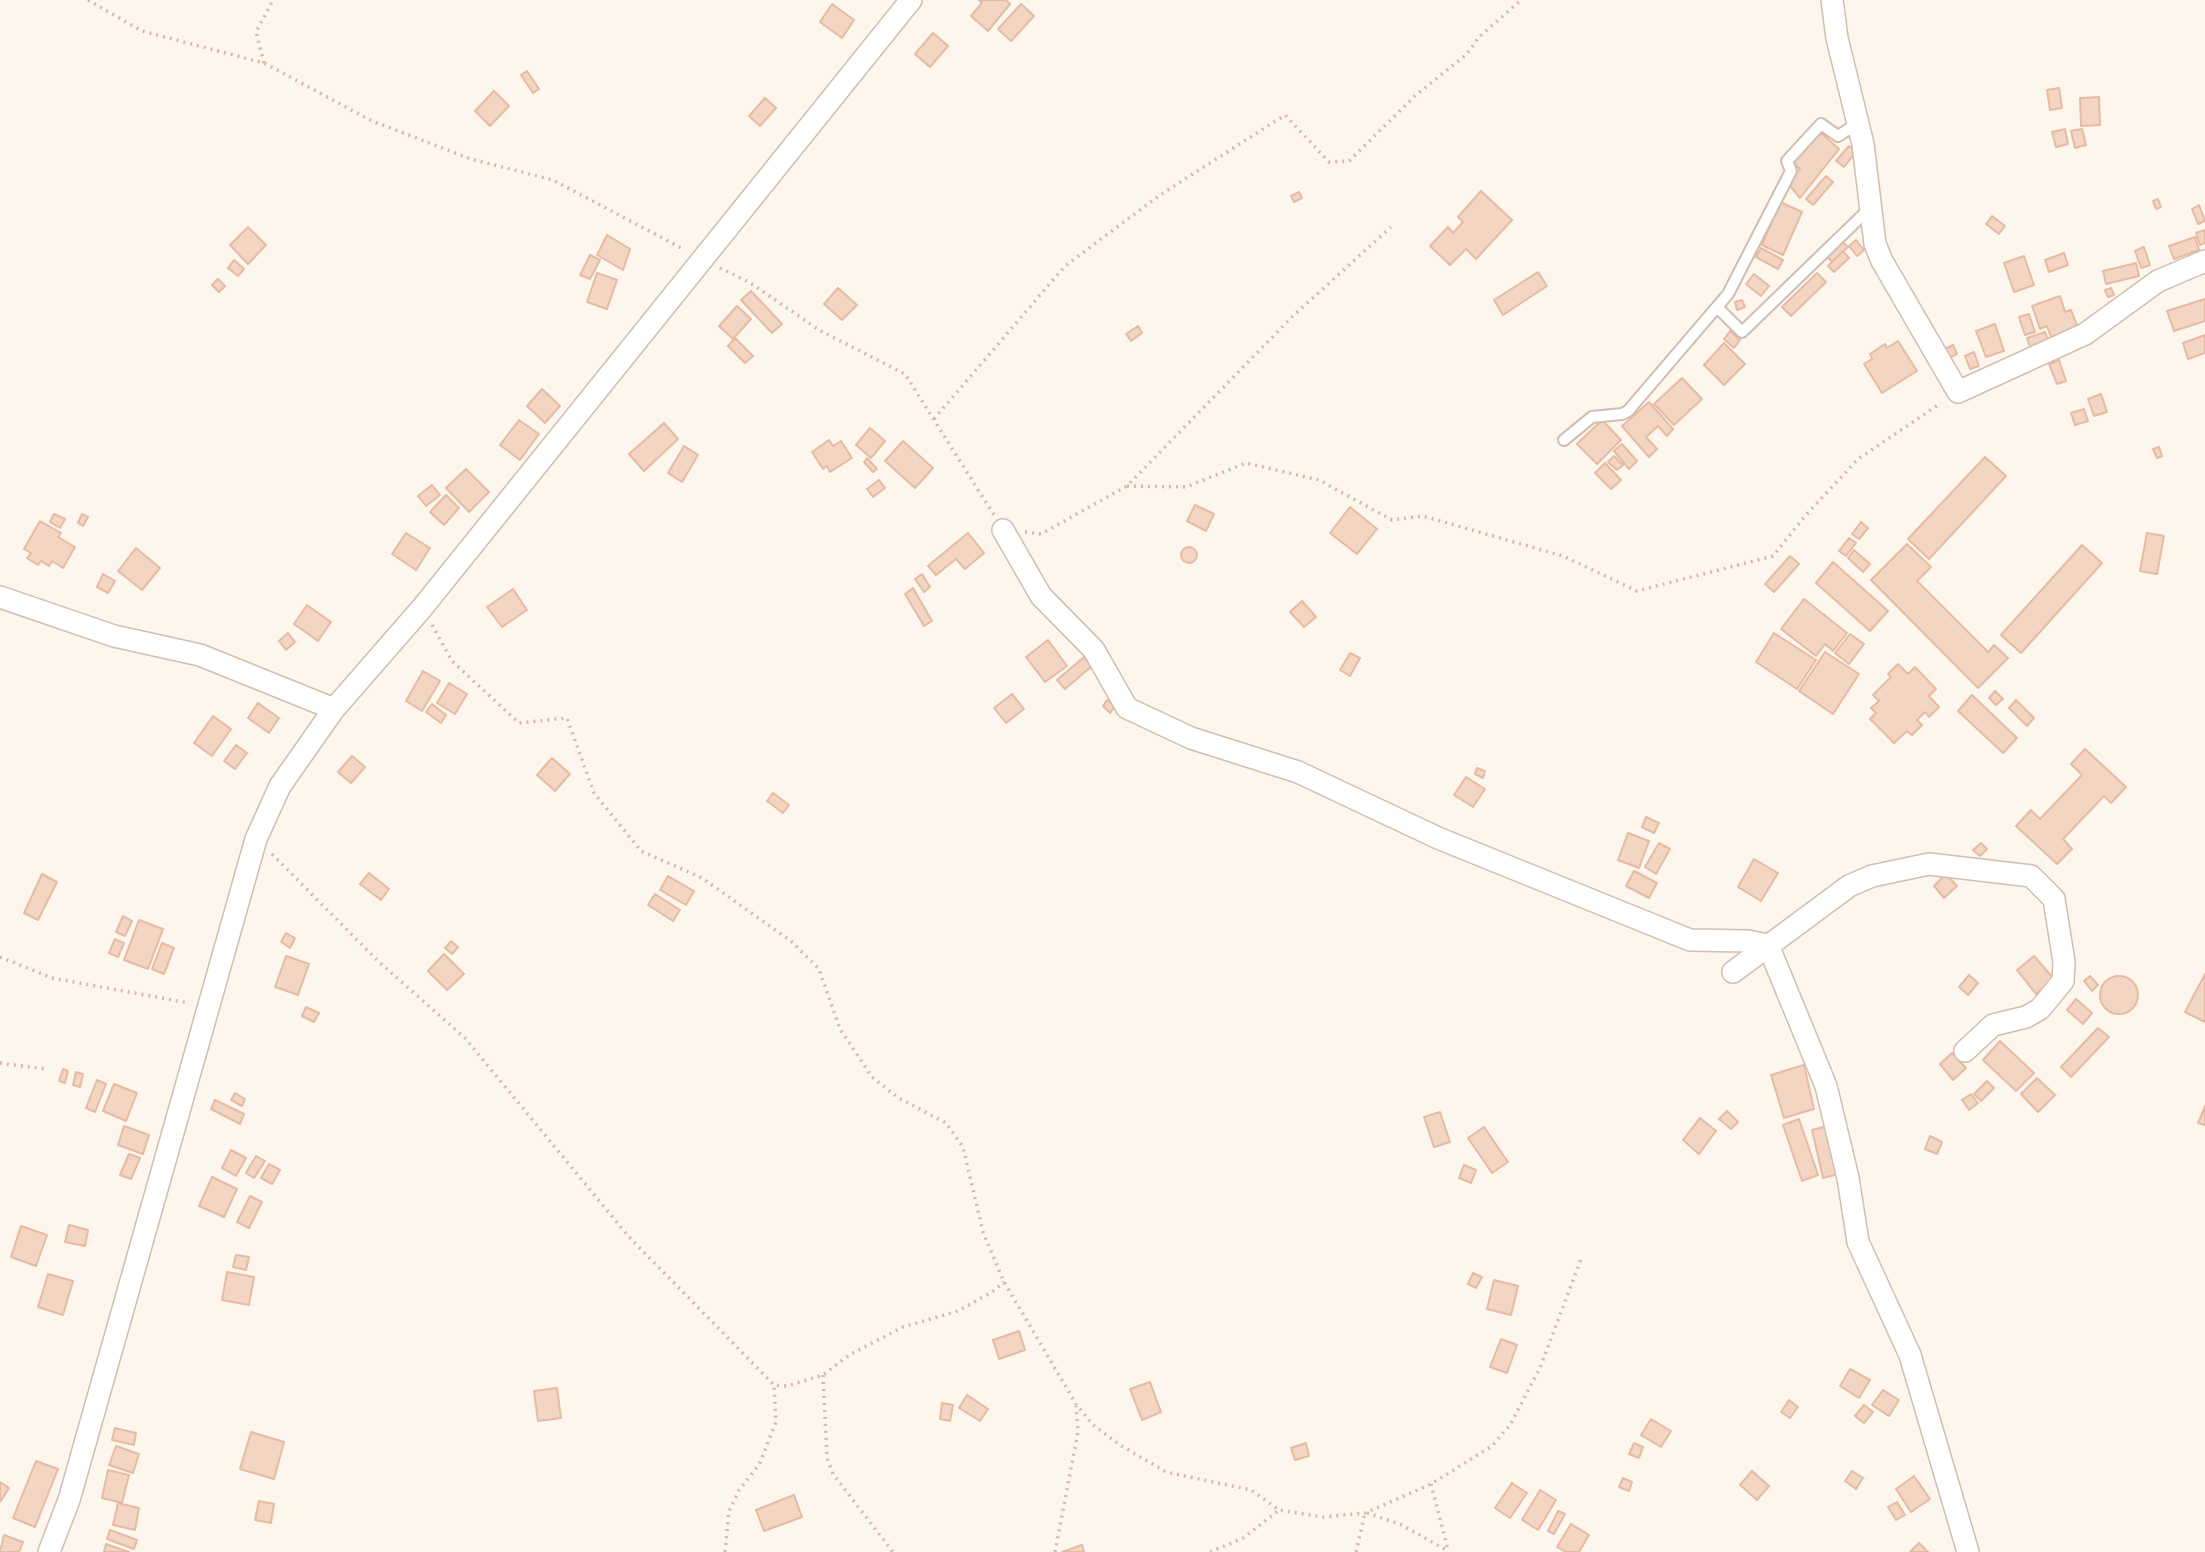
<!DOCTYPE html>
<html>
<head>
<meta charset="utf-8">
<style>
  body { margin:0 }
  canvas { display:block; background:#fdf6ec }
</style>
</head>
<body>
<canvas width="2205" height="1552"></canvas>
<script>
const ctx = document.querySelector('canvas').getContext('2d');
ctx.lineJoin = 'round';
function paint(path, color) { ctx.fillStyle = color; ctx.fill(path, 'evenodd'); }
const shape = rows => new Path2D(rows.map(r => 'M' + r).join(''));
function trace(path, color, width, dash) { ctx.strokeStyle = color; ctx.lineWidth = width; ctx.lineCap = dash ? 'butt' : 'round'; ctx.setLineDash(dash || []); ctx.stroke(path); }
const building = shape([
  [979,0,1006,0,1010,4,988,31,971,16,982,3,979,0],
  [832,4,854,20,842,38,820,22,832,4],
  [1021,4,1034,16,1011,41,998,29,1021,4],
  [933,33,948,46,930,67,915,54,933,33],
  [527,71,539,89,533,93,521,75,527,71],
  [2059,88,2062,108,2050,110,2047,90,2059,88],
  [494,91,509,106,490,126,475,111,494,91],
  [2099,97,2100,125,2081,126,2080,98,2099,97],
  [765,98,776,108,760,126,749,116,765,98],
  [2065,129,2068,144,2056,147,2052,132,2065,129],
  [2082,129,2086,145,2075,148,2071,131,2082,129],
  [1819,131,1839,149,1800,198,1787,182,1800,169,1792,162,1819,131],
  [1849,146,1856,152,1844,167,1836,161,1849,146],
  [1826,176,1833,182,1813,205,1806,199,1826,176],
  [1481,191,1512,220,1476,259,1466,249,1450,265,1430,246,1448,227,1453,233,1463,222,1458,217,1481,191],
  [1299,192,1302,198,1294,202,1291,196,1299,192],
  [2158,199,2161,207,2156,209,2153,201,2158,199],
  [1780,202,1802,212,1783,255,1762,245,1780,202],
  [2199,205,2205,221,2198,224,2192,209,2199,205],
  [1992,216,2005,226,1999,234,1986,224,1992,216],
  [248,227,266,245,248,264,230,245,248,227],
  [2205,230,2205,243,2200,245,2196,233,2205,230],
  [607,235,630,249,623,270,597,255,607,235],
  [2195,237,2199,250,2174,259,2169,246,2195,237],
  [1841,240,1848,247,1832,262,1826,255,1841,240],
  [1856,240,1864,250,1857,256,1849,246,1856,240],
  [2144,247,2150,265,2141,268,2135,251,2144,247],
  [1761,248,1783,260,1778,269,1756,257,1761,248],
  [1843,251,1849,258,1834,272,1828,266,1843,251],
  [2064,253,2068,265,2049,272,2045,260,2064,253],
  [590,255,600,260,590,279,580,275,590,255],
  [2024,256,2034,285,2014,292,2004,263,2024,256],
  [234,260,244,269,238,276,228,268,234,260],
  [2136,263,2139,276,2106,284,2103,271,2136,263],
  [1538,272,1547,286,1503,315,1494,300,1538,272],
  [597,273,617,280,607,309,587,302,597,273],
  [1817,273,1826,282,1791,316,1782,307,1817,273],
  [1754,274,1769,286,1761,296,1746,284,1754,274],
  [218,279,225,286,219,292,212,285,218,279],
  [838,288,857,305,842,320,824,304,838,288],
  [2111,288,2114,295,2108,297,2105,290,2111,288],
  [751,291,782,324,772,333,741,300,751,291],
  [2060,296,2065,312,2071,310,2078,328,2051,337,2047,326,2040,329,2032,306,2060,296],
  [2205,299,2205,321,2174,331,2167,311,2205,299],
  [1742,300,1745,307,1737,310,1735,302,1742,300],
  [737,306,751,319,733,339,719,326,737,306],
  [2029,314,2035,332,2025,335,2019,317,2029,314],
  [1995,324,2004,351,1986,357,1976,331,1995,324],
  [1138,326,1142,333,1131,341,1126,334,1138,326],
  [1730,331,1740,340,1734,348,1724,339,1730,331],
  [2045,332,2048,341,2030,347,2027,338,2045,332],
  [2205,335,2205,353,2188,359,2183,343,2205,335],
  [735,338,753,356,745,363,728,346,735,338],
  [1898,341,1917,371,1882,393,1864,364,1872,359,1870,354,1885,344,1887,348,1898,341],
  [1724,343,1745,364,1724,385,1704,365,1724,343],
  [1953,345,1957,354,1947,359,1943,350,1953,345],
  [1974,352,1979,366,1970,369,1965,356,1974,352],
  [2059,360,2066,381,2057,384,2049,364,2059,360],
  [1682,378,1702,399,1674,425,1654,404,1682,378],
  [542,389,560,406,545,423,527,406,542,389],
  [2101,394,2107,412,2094,416,2088,399,2101,394],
  [1649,402,1673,429,1667,436,1658,426,1646,437,1657,449,1649,457,1622,426,1649,402],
  [2084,409,2088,421,2075,425,2071,413,2084,409],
  [519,420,539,434,520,460,500,445,519,420],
  [1602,420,1621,440,1597,464,1577,444,1602,420],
  [664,423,678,439,644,471,629,454,664,423],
  [870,428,885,441,871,458,856,445,870,428],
  [829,440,833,446,841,441,852,458,830,472,827,466,823,469,812,452,829,440],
  [903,441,933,468,915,488,885,461,903,441],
  [1622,444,1637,461,1629,469,1614,451,1622,444],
  [684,446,698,455,682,482,668,473,684,446],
  [2159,447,2162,456,2157,458,2153,449,2159,447],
  [1614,456,1623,465,1617,470,1608,462,1614,456],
  [1985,457,2006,476,1929,559,1908,539,1985,457],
  [867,458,877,469,873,472,864,462,867,458],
  [1605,463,1621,480,1611,489,1595,473,1605,463],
  [466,469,489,492,469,512,446,488,466,469],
  [879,480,885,488,873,497,867,489,879,480],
  [432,485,440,495,426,506,418,496,432,485],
  [446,495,459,508,444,525,430,512,446,495],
  [1195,505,1214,514,1206,531,1187,521,1195,505],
  [1350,507,1377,529,1357,554,1330,533,1350,507],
  [54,514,65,519,60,528,50,522,54,514],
  [82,514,88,517,83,526,78,523,82,514],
  [40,521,61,533,58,537,75,547,63,568,52,561,49,566,41,561,38,565,27,558,31,553,24,549,40,521],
  [1861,522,1868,528,1859,539,1852,534,1861,522],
  [406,533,430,548,416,570,392,554,406,533],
  [968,533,984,553,965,569,956,559,936,575,928,566,968,533],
  [2147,533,2164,536,2157,574,2140,571,2147,533],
  [1849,538,1856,543,1846,556,1839,551,1849,538],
  [1907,544,1931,567,1917,581,1988,652,1994,645,2008,658,1978,688,1871,580,1907,544],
  [2082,545,2102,563,2021,653,2001,635,2082,545],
  '1181 555a8 8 0 1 1 16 0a8 8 0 1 1-16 0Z',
  [136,548,160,568,142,590,118,571,136,548],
  [1854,550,1870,564,1863,572,1848,558,1854,550],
  [1790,556,1799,564,1774,592,1765,584,1790,556],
  [1833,562,1888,611,1870,631,1816,583,1833,562],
  [103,574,115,581,108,593,97,587,103,574],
  [922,574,930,587,924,592,915,579,922,574],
  [913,588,932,621,924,626,905,594,913,588],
  [513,589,527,610,502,627,487,607,513,589],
  [1804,599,1847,633,1833,651,1825,644,1816,656,1781,629,1804,599],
  [1302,601,1316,617,1304,627,1290,612,1302,601],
  [307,605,331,622,318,641,294,624,307,605],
  [288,633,295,642,286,650,279,641,288,633],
  [1774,633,1816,660,1797,689,1756,662,1774,633],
  [1850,634,1864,644,1849,664,1835,653,1850,634],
  [1048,640,1067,666,1045,682,1026,657,1048,640],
  [1825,652,1859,674,1833,714,1799,691,1825,652],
  [1350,653,1360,658,1350,676,1340,670,1350,653],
  [1084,657,1092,666,1065,689,1057,680,1084,657],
  [1898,664,1908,674,1915,667,1936,689,1929,696,1939,707,1929,717,1925,712,1917,720,1922,725,1912,735,1907,731,1894,743,1870,719,1876,713,1871,708,1879,701,1873,695,1891,677,1888,674,1898,664],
  [423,671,440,681,422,711,406,701,423,671],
  [449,683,467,694,455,714,437,703,449,683],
  [1995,691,2003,699,1996,705,1989,698,1995,691],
  [1012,694,1024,709,1006,723,994,708,1012,694],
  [1972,695,2017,738,2003,753,1958,711,1972,695],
  [1107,700,1115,706,1110,713,1103,706,1107,700],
  [2016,700,2034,718,2027,726,2009,708,2016,700],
  [258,703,279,718,269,733,248,718,258,703],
  [432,704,446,715,441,723,426,712,432,704],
  [213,716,231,729,212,756,194,743,213,716],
  [236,745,247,753,235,769,224,761,236,745],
  [2085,749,2126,787,2111,803,2104,796,2063,839,2072,849,2057,864,2016,826,2031,810,2040,819,2082,775,2071,764,2085,749],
  [352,756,365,767,351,783,338,772,352,756],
  [552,758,570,774,555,791,537,775,552,758],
  [1477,768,1485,771,1483,778,1475,774,1477,768],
  [1466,777,1485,789,1473,807,1454,795,1466,777],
  [773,793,789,805,783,813,767,801,773,793],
  [1646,817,1659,823,1654,833,1642,827,1646,817],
  [1628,833,1649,841,1639,868,1618,860,1628,833],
  [1659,843,1670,849,1656,874,1645,867,1659,843],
  [1981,843,1987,849,1980,856,1973,850,1981,843],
  [1754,859,1778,873,1761,901,1738,887,1754,859],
  [1634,871,1657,883,1649,898,1626,886,1634,871],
  [369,873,389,889,381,900,360,884,369,873],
  [42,874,57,882,38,920,24,913,42,874],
  [1946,874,1957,886,1944,898,1934,886,1946,874],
  [668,876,694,891,686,905,660,890,668,876],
  [655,894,680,910,673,921,648,905,655,894],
  [123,916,132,921,125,936,116,932,123,916],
  [139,920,163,929,148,969,124,960,139,920],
  [286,933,295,938,290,948,281,942,286,933],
  [115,939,124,943,118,957,109,953,115,939],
  [451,941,458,947,452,954,445,948,451,941],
  [162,943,174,948,164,974,152,969,162,943],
  [444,954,464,974,447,990,428,971,444,954],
  [286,956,309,964,298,995,275,987,286,956],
  [2034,956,2054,979,2036,994,2017,970,2034,956],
  [2205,974,2205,1022,2185,1012,2205,974],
  [1969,975,1978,983,1968,995,1959,987,1969,975],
  [2090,976,2098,985,2092,991,2084,981,2090,976],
  '2100 995a19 19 0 1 1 38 0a19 19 0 1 1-38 0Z',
  [2076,999,2092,1013,2083,1024,2067,1010,2076,999],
  [306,1007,319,1013,314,1022,302,1016,306,1007],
  [2098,1028,2109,1037,2071,1077,2061,1067,2098,1028],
  [2000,1041,2034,1073,2016,1091,1983,1060,2000,1041],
  [1952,1053,1966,1068,1953,1080,1940,1064,1952,1053],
  [1804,1065,1814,1109,1784,1118,1771,1075,1804,1065],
  [63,1069,68,1071,65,1083,59,1081,63,1069],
  [76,1072,83,1074,80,1087,73,1085,76,1072],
  [2037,1078,2055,1095,2038,1112,2021,1094,2037,1078],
  [97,1080,106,1084,95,1112,86,1108,97,1080],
  [1987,1081,1994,1088,1981,1101,1974,1094,1987,1081],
  [114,1084,137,1093,126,1121,103,1111,114,1084],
  [235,1093,245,1099,242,1106,231,1100,235,1093],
  [1971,1094,1978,1103,1969,1110,1962,1100,1971,1094],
  [215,1100,244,1114,240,1124,211,1109,215,1100],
  [2205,1106,2205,1125,2198,1123,2205,1106],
  [1727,1111,1738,1122,1731,1129,1719,1119,1727,1111],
  [1440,1112,1450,1142,1434,1147,1424,1117,1440,1112],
  [1700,1118,1716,1131,1699,1154,1683,1140,1700,1118],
  [1799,1119,1818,1175,1802,1181,1783,1125,1799,1119],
  [1831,1125,1842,1173,1823,1178,1812,1130,1831,1125],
  [124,1126,149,1135,143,1154,118,1145,124,1126],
  [1484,1127,1508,1162,1492,1173,1468,1138,1484,1127],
  [1930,1136,1942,1142,1937,1154,1925,1149,1930,1136],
  [231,1150,246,1158,236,1176,222,1168,231,1150],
  [129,1154,140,1158,131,1179,120,1175,129,1154],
  [256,1156,265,1161,254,1178,246,1173,256,1156],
  [269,1164,280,1170,272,1184,261,1178,269,1164],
  [1464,1165,1476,1170,1471,1183,1459,1178,1464,1165],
  [212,1177,237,1189,224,1217,199,1206,212,1177],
  [250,1196,262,1202,249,1228,237,1222,250,1196],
  [69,1225,88,1230,85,1246,65,1242,69,1225],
  [21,1226,47,1235,36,1266,11,1257,21,1226],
  [236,1255,249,1257,246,1270,233,1267,236,1255],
  [227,1272,254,1277,249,1305,222,1300,227,1272],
  [1473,1273,1482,1277,1476,1288,1468,1284,1473,1273],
  [48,1274,73,1281,63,1315,38,1307,48,1274],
  [1494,1280,1518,1286,1511,1315,1487,1309,1494,1280],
  [1019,1331,1025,1350,999,1359,993,1340,1019,1331],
  [1501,1339,1517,1345,1507,1373,1490,1367,1501,1339],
  [1850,1369,1870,1380,1859,1398,1840,1386,1850,1369],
  [1150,1382,1161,1412,1142,1420,1130,1389,1150,1382],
  [557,1388,561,1418,538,1421,534,1391,557,1388],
  [1883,1390,1899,1400,1889,1416,1872,1405,1883,1390],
  [967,1395,988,1409,980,1421,959,1408,967,1395],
  [1789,1400,1798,1407,1790,1418,1781,1412,1789,1400],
  [942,1403,953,1405,950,1421,940,1419,942,1403],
  [1864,1405,1873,1412,1864,1423,1855,1416,1864,1405],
  [1651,1419,1671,1431,1661,1447,1641,1435,1651,1419],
  [115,1428,136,1433,134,1445,112,1440,115,1428],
  [251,1432,284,1442,274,1479,240,1469,251,1432],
  [1306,1443,1309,1456,1295,1460,1291,1448,1306,1443],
  [1634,1443,1643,1447,1639,1458,1629,1454,1634,1443],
  [116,1446,139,1454,133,1473,109,1465,116,1446],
  [36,1461,58,1469,35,1527,13,1518,36,1461],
  [108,1470,129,1475,122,1503,102,1498,108,1470],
  [1752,1471,1769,1486,1757,1500,1740,1485,1752,1471],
  [1852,1471,1863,1478,1856,1489,1845,1481,1852,1471],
  [1914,1476,1930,1499,1911,1512,1896,1489,1914,1476],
  [1623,1478,1632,1482,1629,1491,1619,1487,1623,1478],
  [0,1482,9,1488,0,1502,0,1482],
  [1512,1483,1527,1493,1510,1518,1495,1508,1512,1483],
  [1540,1490,1556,1500,1538,1530,1522,1520,1540,1490],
  [794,1495,802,1517,764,1531,756,1510,794,1495],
  [259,1501,274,1504,271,1523,255,1520,259,1501],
  [1897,1502,1905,1515,1896,1520,1888,1507,1897,1502],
  [118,1503,139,1508,135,1530,113,1525,118,1503],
  [1558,1511,1565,1514,1554,1534,1548,1531,1558,1511],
  [1571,1524,1589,1535,1579,1552,1566,1552,1557,1547,1571,1524],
  [110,1530,137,1540,134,1549,107,1539,110,1530],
  [4,1535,23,1542,19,1552,0,1552,4,1535],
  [1919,1543,1928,1552,1910,1552,1919,1543],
  [106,1544,129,1552,104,1552,106,1544],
  [1082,1545,1084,1552,1062,1552,1082,1545]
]);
paint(building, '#f3d5c3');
trace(building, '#e6bba3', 2);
const service = shape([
  [1718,308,1742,332,1870,208],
  [1564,440,1592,417,1622,414,1628,411,1728,294,1791,171,1787,161,1821,124,1838,136,1858,123]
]);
const minor = shape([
  [1832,0,1837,38,1863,144,1875,244,1882,261,1958,392,2085,334,2158,281,2205,261],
  [1003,530,1041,596,1094,650,1127,708,1191,738,1298,772,1438,838,1690,940,1748,941,1768,945,1826,1086,1848,1178,1858,1242,1910,1355,1968,1552],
  [0,597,114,636,200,655,334,709],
  [1733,972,1849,886,1872,876,1929,864,2031,876,2054,899,2064,962,2063,981,2040,1009,2026,1017,1993,1025,1965,1051],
  [49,1552,69,1500,256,839,280,786,334,709,422,608,911,0]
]);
trace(service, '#d1beb0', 14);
trace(minor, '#d1beb0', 24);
trace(shape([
  [88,0,142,31,264,63,372,121,471,159,553,180,685,250],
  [264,63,256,32,273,0],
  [720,268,749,282,819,330,905,374,994,515],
  [934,419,1065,266,1160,195,1285,115,1329,162,1349,161,1416,95,1467,54,1479,37,1521,0],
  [1127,486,1186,487,1246,463,1319,480,1392,520,1423,516,1563,556,1637,591,1773,556,1806,515,1858,459,1941,403],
  [1025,532,1041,534,1127,486,1294,315,1391,227],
  [432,625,452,661,519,723,567,718,594,793,641,851,702,878,791,941,819,969,840,1029,872,1077,897,1097,946,1123,963,1147,983,1232,1004,1282,1076,1404,1092,1424,1120,1445,1166,1472,1251,1490,1279,1510,1323,1517,1365,1513,1431,1484,1492,1446,1510,1425,1540,1368,1581,1259],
  [272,854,378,961,465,1038,629,1237,774,1385,787,1386,823,1375,849,1355,903,1327,958,1311,992,1292,1004,1282],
  [0,957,52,978,189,1003],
  [0,1063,45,1069],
  [823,1375,827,1458,833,1474,893,1552],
  [1431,1484,1448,1550],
  [1367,1513,1402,1525,1448,1551],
  [725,1552,729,1511,739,1490,759,1465,776,1422,774,1385],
  [1055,1552,1078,1432,1076,1406],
  [1210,1552,1243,1538,1279,1510],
  [1356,1552,1365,1513]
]), '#d9b8a5', 3.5, [2, 5]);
trace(service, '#fff', 10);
trace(minor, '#fff', 21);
</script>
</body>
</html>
